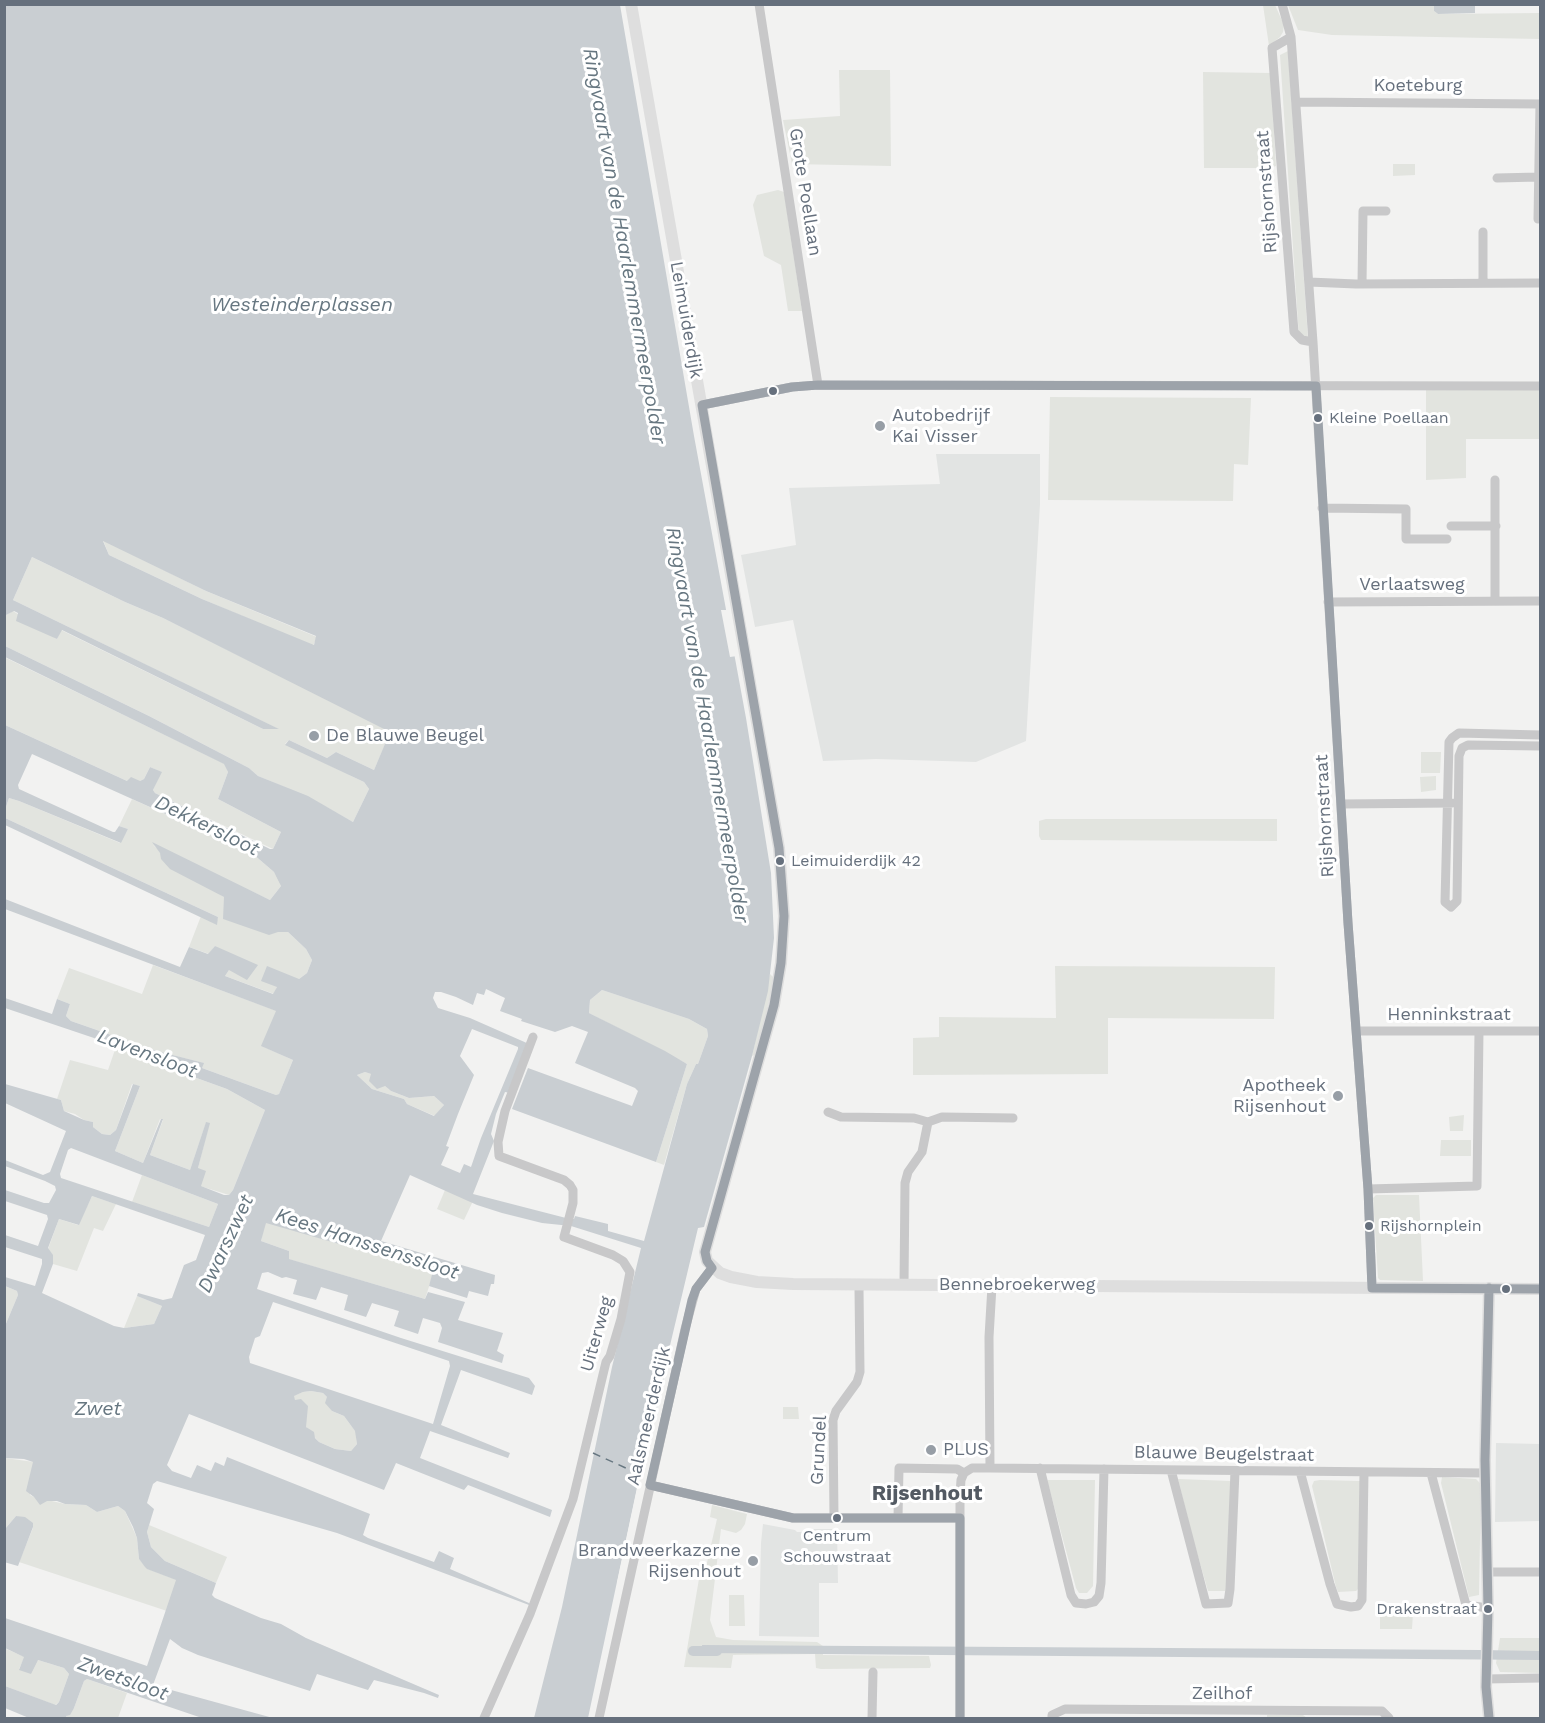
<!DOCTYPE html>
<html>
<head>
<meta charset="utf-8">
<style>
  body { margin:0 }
  #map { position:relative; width:1545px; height:1723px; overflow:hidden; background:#f2f2f1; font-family:"Work Sans",sans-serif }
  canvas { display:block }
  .frame { position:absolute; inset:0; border:6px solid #66707d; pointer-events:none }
</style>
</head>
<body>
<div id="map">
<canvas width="1545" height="1723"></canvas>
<div class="frame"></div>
</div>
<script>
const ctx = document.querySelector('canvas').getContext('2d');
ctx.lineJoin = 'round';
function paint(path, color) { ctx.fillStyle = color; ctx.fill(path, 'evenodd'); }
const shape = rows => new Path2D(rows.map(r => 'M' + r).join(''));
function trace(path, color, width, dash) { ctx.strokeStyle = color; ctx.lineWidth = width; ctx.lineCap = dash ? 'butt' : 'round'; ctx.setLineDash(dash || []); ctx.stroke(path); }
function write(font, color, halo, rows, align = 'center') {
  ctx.font = font + ' "Work Sans",sans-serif'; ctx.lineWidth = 6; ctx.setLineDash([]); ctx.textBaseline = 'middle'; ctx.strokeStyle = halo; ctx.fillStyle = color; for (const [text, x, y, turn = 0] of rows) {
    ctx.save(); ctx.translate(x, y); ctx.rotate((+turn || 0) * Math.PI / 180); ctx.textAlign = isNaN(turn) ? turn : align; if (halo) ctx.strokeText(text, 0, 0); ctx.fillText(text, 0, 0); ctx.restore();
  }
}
paint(shape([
  [936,454,1040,454,1040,504,1026,741,976,762,876,759,823,761,793,620,755,627,741,555,796,545,789,488,940,484],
  [1496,1443,1540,1444,1540,1521,1495,1522],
  [763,1524,795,1530,797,1532,804,1532,806,1529,837,1529,838,1583,819,1583,819,1637,759,1636,761,1543]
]), '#e2e4e3');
paint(shape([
  [1434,4,1434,11,1438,14,1540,13,1540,39,1332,35,1298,30,1288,5],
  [1263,5,1275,5,1284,25,1283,32,1280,37,1269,46],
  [1288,51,1308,338,1299,337,1280,55],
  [839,70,890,70,891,166,792,164,783,120,840,116],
  [1203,72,1271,73,1276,166,1269,168,1204,168],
  [1393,164,1415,164,1415,175,1393,176],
  [778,190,784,192,802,311,788,311,781,265,764,256,753,205,757,195],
  [1426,389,1540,390,1540,439,1466,439,1466,478,1426,480],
  [1050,397,1251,398,1248,465,1234,464,1233,501,1048,500],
  [103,540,206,591,317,637,313,646,202,599,109,555],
  [32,557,125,602,163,618,391,731,374,770,336,752,327,758,289,740,285,744,364,782,369,789,353,822,308,797,258,776,249,768,149,716,5,646,4,620,6,615,13,611,57,639,61,630,263,729,278,729,13,600],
  [4,657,225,764,228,772,218,799,281,832,273,849,155,793,153,790,161,772,150,767,144,779,140,781,127,781,5,725],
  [1421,752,1441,752,1440,773,1421,773],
  [1436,776,1436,790,1421,792,1420,777],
  [9,798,19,801,120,843,128,829,119,826,132,799,253,854,274,872,280,880,281,886,270,900,153,845,158,849,162,856,224,897,224,919,243,925,288,932,306,949,312,960,307,973,299,979,277,987,274,994,225,976,229,970,215,946,209,954,189,947,201,916,216,924,218,917,5,818,5,810],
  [1046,819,1277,819,1277,841,1041,840,1039,836,1039,821],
  [153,965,277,1011,262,1046,293,1060,279,1094,276,1095,202,1068,203,1063,157,1051,71,1021,66,1016,70,1004,57,999,69,968,142,994],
  [1055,966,1275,967,1274,1019,1108,1018,1108,1074,913,1075,913,1038,939,1037,939,1017,1056,1018],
  [770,974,774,978,757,1054,752,1056],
  [602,990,689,1019,707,1029,708,1036,698,1064,696,1064,687,1084,664,1165,656,1162,687,1064,589,1013,590,1000],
  [117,1044,174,1065,191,1076,227,1089,265,1110,233,1190,229,1195,200,1186,198,1168,209,1124,206,1123,190,1170,150,1155,163,1120,160,1119,143,1163,115,1151,140,1086,132,1084,116,1130,110,1135,102,1134,93,1127,93,1122,84,1120,75,1114,64,1111,61,1100,57,1099,70,1060,108,1070],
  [365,1072,371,1074,391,1091,409,1098,434,1096,444,1105,435,1116,407,1104,404,1099,372,1089,357,1075],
  [1464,1115,1463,1131,1450,1131,1449,1117],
  [1441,1140,1471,1140,1471,1156,1440,1156],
  [142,1175,218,1204,209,1227,132,1202],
  [445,1190,473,1201,464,1220,437,1209],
  [1376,1195,1419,1195,1423,1281,1380,1280,1378,1278,1373,1198],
  [92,1196,116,1204,103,1231,94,1228,77,1271,53,1264,52,1255,48,1249,59,1219,78,1225],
  [265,1222,434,1271,425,1299,288,1259,289,1251,261,1241],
  [5,1286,17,1291,18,1295,5,1326],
  [137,1296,162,1306,154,1324,124,1328],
  [311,1391,323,1393,327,1397,332,1411,344,1416,356,1432,357,1444,351,1451,335,1449,319,1442,306,1427,293,1396,303,1392],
  [783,1407,798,1407,799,1419,783,1419],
  [5,1458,34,1462,30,1495,34,1497,65,1504,86,1505,97,1512,118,1506,125,1511,137,1538,139,1559,148,1569,177,1580,167,1611,19,1562,33,1528,32,1523,16,1516,5,1529],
  [1442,1477,1476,1479,1481,1484,1479,1595,1469,1597,1441,1483],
  [1178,1479,1231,1481,1228,1586,1225,1591,1208,1591,1193,1539],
  [1047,1480,1095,1480,1093,1586,1087,1593,1079,1593,1076,1588],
  [1320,1480,1360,1481,1359,1588,1356,1591,1338,1592,1336,1587,1312,1486,1314,1481],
  [712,1505,747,1514,745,1524,741,1530,736,1533,721,1529,710,1620,716,1637,733,1640,817,1642,823,1646,823,1655,929,1656,931,1665,930,1668,821,1669,816,1668,815,1654,733,1655,731,1668,684,1667,701,1567,706,1567,717,1519,710,1517],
  [149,1525,227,1557,216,1583,165,1561,151,1547,147,1532],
  [729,1595,744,1595,745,1626,729,1626],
  [1413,1613,1412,1629,1380,1629,1380,1615],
  [1500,1638,1540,1638,1540,1673,1500,1672,1496,1663],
  [4,1648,25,1657,19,1669,38,1660,64,1668,69,1674,59,1702,55,1705,5,1686],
  [87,1679,127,1693,118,1718,67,1718,66,1716,74,1708,84,1681],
  [1267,1715,1303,1715,1307,1718,1267,1718]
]), '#e2e4df');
paint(shape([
  [5,5,620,5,694,436,746,718,771,873,774,938,768,991,752,1056,704,1227,698,1228,667,1358,663,1385,638,1483,588,1718,534,1718,562,1607,612,1367,641,1248,571,1226,542,1223,502,1213,477,1205,410,1175,381,1241,495,1275,494,1284,491,1284,488,1296,469,1291,467,1298,429,1286,433,1271,266,1223,261,1241,289,1251,289,1259,425,1299,428,1292,465,1302,458,1320,503,1333,497,1351,504,1355,502,1363,438,1342,442,1328,440,1323,423,1318,418,1334,394,1326,399,1311,372,1303,366,1317,344,1310,348,1295,321,1287,316,1300,293,1294,297,1280,286,1277,282,1278,268,1272,262,1273,257,1289,401,1338,529,1378,535,1386,532,1395,461,1370,441,1425,510,1453,508,1458,430,1431,420,1458,552,1510,550,1517,468,1485,464,1490,396,1463,384,1490,189,1414,167,1465,172,1471,191,1478,197,1465,211,1471,215,1462,224,1466,227,1457,370,1514,363,1535,368,1538,434,1562,439,1551,454,1558,450,1569,529,1603,529,1605,337,1533,157,1481,153,1484,147,1503,154,1509,147,1532,151,1547,165,1561,216,1583,212,1595,215,1598,261,1618,281,1624,306,1638,439,1695,438,1698,424,1693,374,1680,368,1690,317,1674,310,1691,198,1655,182,1648,170,1639,153,1685,273,1718,202,1718,87,1679,84,1681,74,1708,70,1715,66,1716,67,1718,29,1718,5,1708,5,1686,56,1705,59,1702,69,1674,64,1668,38,1660,31,1674,19,1670,24,1657,5,1648,5,1618,147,1666,176,1580,147,1569,145,1567,139,1559,137,1538,133,1527,125,1511,118,1506,97,1512,86,1505,65,1504,57,1501,47,1501,40,1505,34,1497,26,1491,33,1462,24,1459,5,1458,5,1326,18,1295,17,1291,5,1286,5,1277,35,1286,42,1264,42,1259,5,1247,5,1235,38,1246,48,1219,47,1215,5,1201,5,1190,44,1203,49,1203,56,1190,55,1186,45,1181,5,1166,5,1160,43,1175,50,1172,66,1131,5,1103,5,1084,61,1100,64,1111,84,1120,93,1122,93,1127,102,1134,110,1135,116,1130,133,1084,140,1086,115,1151,143,1163,161,1119,163,1119,150,1155,190,1170,206,1122,210,1123,198,1168,206,1171,201,1186,224,1195,229,1195,233,1190,265,1110,227,1089,191,1076,174,1065,5,1008,5,998,52,1014,57,999,70,1004,66,1016,71,1021,157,1051,204,1063,202,1068,276,1095,279,1094,293,1060,261,1046,276,1011,5,909,5,899,180,967,189,947,208,954,215,946,258,965,247,980,229,970,225,976,273,994,277,987,261,981,267,966,299,979,307,973,312,960,306,949,288,932,278,932,269,935,223,919,224,897,170,869,161,859,160,853,152,842,270,900,281,886,274,872,253,854,230,843,32,754,18,785,19,789,113,832,115,832,119,826,128,829,121,843,19,801,9,798,5,810,5,725,127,781,131,777,140,781,144,779,150,767,162,772,153,790,155,793,270,849,273,849,281,832,218,799,228,772,224,764,5,657,5,646,149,716,249,768,258,776,308,796,353,822,369,789,364,782,285,745,289,740,327,758,336,752,374,770,390,732,163,618,125,602,32,557,13,600,279,729,263,729,62,630,57,639,16,621,18,613,14,611,6,615,5,620],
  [103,541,206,591,316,636,314,645,202,599,109,555],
  [486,989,505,998,500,1011,522,1019,521,1021,555,1032,572,1026,588,1032,575,1063,635,1088,638,1091,632,1106,528,1068,512,1109,656,1162,687,1064,665,1051,589,1013,590,1000,602,990,689,1019,707,1029,708,1036,698,1064,696,1064,687,1084,644,1241,608,1231,608,1224,575,1216,574,1219,566,1218,473,1194,494,1141,491,1134,496,1114,505,1092,510,1093,529,1044,470,1018,438,1008,433,998,435,992,441,992,456,997,473,1005,477,993,484,995],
  [472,1029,518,1047,518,1049,481,1138,471,1167,464,1164,460,1173,441,1165,449,1147,446,1146,458,1114,474,1075,460,1056],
  [365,1072,371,1074,369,1081,377,1089,385,1086,391,1091,409,1098,434,1096,444,1105,434,1116,407,1104,404,1099,372,1089,357,1075],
  [71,1148,218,1204,209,1227,61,1178,60,1174,68,1150],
  [92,1196,205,1235,196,1260,184,1265,172,1298,163,1300,138,1293,137,1296,162,1306,154,1324,124,1328,114,1326,42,1293,53,1264,53,1255,48,1248,59,1219,79,1225],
  [273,1302,449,1361,450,1366,433,1424,250,1363,249,1357,255,1338,260,1336],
  [311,1391,323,1393,327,1397,325,1403,332,1411,344,1416,355,1431,357,1444,351,1451,335,1449,319,1442,315,1438,314,1432,306,1427,308,1406,301,1399,295,1400,294,1396,303,1392],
  [1434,5,1475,5,1475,13,1438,14,1434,11],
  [5,818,218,917,217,925,5,825],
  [16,1516,25,1517,33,1523,33,1527,18,1566,4,1562,5,1529],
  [702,1645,1480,1650,1540,1651,1540,1660,703,1653]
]), '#c9ced2');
paint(shape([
  [721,610,728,610,737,656,730,657],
  [637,1489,639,1489,619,1584,617,1583]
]), '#f2f2f1');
trace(shape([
  [693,1651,717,1651]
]), '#c9ced2', 10);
trace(shape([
  [593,1453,641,1475]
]), '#677781', 1.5, [8, 6]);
trace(shape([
  [759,4,818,385],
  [1282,4,1291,37,1313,342,1348,923,1368,1189,1372,1288],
  [1291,37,1272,48,1294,332,1302,340,1313,342],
  [1296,102,1540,104],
  [1497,178,1538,177],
  [1538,219,1540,104],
  [1309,282,1356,284,1540,283],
  [1483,282,1483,232],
  [1362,284,1363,211,1386,211],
  [702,405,792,387,818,385,1540,386],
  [1322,508,1406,509,1406,539,1447,539],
  [1451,526,1496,526],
  [1495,601,1495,480],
  [1328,602,1540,601],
  [1540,735,1459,733,1452,738,1449,742,1445,902,1451,907,1457,901,1459,756,1462,748,1468,745,1540,746],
  [1341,804,1452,803],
  [1357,1031,1540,1031],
  [828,1112,841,1117,914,1118,928,1122,942,1117,1013,1118],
  [1368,1189,1477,1186,1479,1031],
  [904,1284,905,1183,908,1172,922,1152,928,1122],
  [990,1468,989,1337,992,1286],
  [1040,1468,1071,1595,1076,1603,1086,1604,1094,1602,1099,1596,1101,1583,1104,1469],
  [1171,1470,1206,1604,1228,1603,1230,1589,1235,1471],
  [1300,1471,1330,1584,1337,1604,1351,1607,1358,1606,1362,1600,1364,1472],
  [964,1473,972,1468,990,1468,1485,1473],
  [1431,1473,1466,1605,1488,1608],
  [650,1485,793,1518,960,1518],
  [834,1518,833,1420,836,1411,857,1382,860,1372,859,1289,863,1284],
  [898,1518,899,1468,957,1469,964,1473],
  [1487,1572,1540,1572],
  [1486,1679,1540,1678],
  [484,1718,530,1614,573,1499,606,1362,610,1356,621,1319,630,1272,623,1261,613,1255,564,1237,573,1203,573,1190,570,1185,564,1180,499,1156,498,1142,505,1111,533,1037],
  [599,1718,685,1329,696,1289,712,1268],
  [872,1718,873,1672],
  [960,1718,960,1494,961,1480,964,1473],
  [1052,1718,1052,1715,1065,1709,1382,1711,1389,1718]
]), '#c8c8c9', 9);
trace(shape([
  [631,4,779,848,784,916,781,963,774,1005,705,1252,707,1261,720,1273,731,1277,757,1282,793,1284,1540,1289],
  [1489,1718,1486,1687,1488,1608,1485,1460,1489,1288]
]), '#dedede', 12);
trace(shape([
  [1489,1288,1485,1460,1488,1608,1486,1687,1489,1718],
  [960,1718,960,1518,793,1518,650,1485,692,1300,696,1289,712,1268,707,1261,705,1252,774,1005,781,963,784,916,779,848,702,405,792,387,818,385,1316,386,1348,923,1368,1189,1372,1288,1540,1289]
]), '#9da3aa', 9);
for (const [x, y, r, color] of [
  [773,391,5,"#66707d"],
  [1318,418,5,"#66707d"],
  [880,426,6,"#979ea6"],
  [314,736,6,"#979ea6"],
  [780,861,5,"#66707d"],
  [1338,1096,6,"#979ea6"],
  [1369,1226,5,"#66707d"],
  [1506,1289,5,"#66707d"],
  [931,1450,6,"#979ea6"],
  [837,1518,5,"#66707d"],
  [753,1561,6,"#979ea6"],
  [1488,1609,5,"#66707d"]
]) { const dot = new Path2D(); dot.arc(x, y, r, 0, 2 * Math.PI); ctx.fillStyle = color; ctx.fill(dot); trace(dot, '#fff', 2); }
write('16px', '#66707d', '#fff', [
  ["Kleine Poellaan",1329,418],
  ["Leimuiderdijk 42",791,861],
  ["Rijshornplein",1380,1226],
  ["Centrum",837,1536,"center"],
  ["Schouwstraat",837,1557,"center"],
  ["Drakenstraat",1477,1609,"right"]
], 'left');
write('18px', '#66707d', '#fff', [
  ["Koeteburg",1418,86],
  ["Grote Poellaan",805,192,81],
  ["Rijshornstraat",1267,192,-94],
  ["Leimuiderdijk",686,320,80],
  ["Verlaatsweg",1412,585],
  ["Rijshornstraat",1325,816,-93],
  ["Henninkstraat",1449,1015],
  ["Bennebroekerweg",1017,1285],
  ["Uiterweg",597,1334,-74],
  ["Aalsmeerderdijk",649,1416,-77],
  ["Grundel",819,1450,-87],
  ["Blauwe Beugelstraat",1224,1454,1],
  ["Zeilhof",1222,1694]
]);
write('18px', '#66707d', '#fff', [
  ["Autobedrijf",892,416],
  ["Kai Visser",892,437],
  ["De Blauwe Beugel",326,736],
  ["Apotheek",1326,1086,"right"],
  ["Rijsenhout",1326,1107,"right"],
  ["PLUS",943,1450],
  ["Brandweerkazerne",741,1551,"right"],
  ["Rijsenhout",741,1572,"right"]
], 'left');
write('italic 20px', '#677781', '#fff', [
  ["Ringvaart van de Haarlemmermeerpolder",624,246,80],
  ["Westeinderplassen",302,305],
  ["Ringvaart van de Haarlemmermeerpolder",707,725,80],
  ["Dekkersloot",207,826,26],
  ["Lavensloot",147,1054,21],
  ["Dwarszwet",226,1244,-65],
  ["Kees Hanssenssloot",367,1244,18],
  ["Zwet",98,1409],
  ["Zwetsloot",123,1679,20]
]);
write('bold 21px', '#535a63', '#fff', [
  ["Rijsenhout",927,1494]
]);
</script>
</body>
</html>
